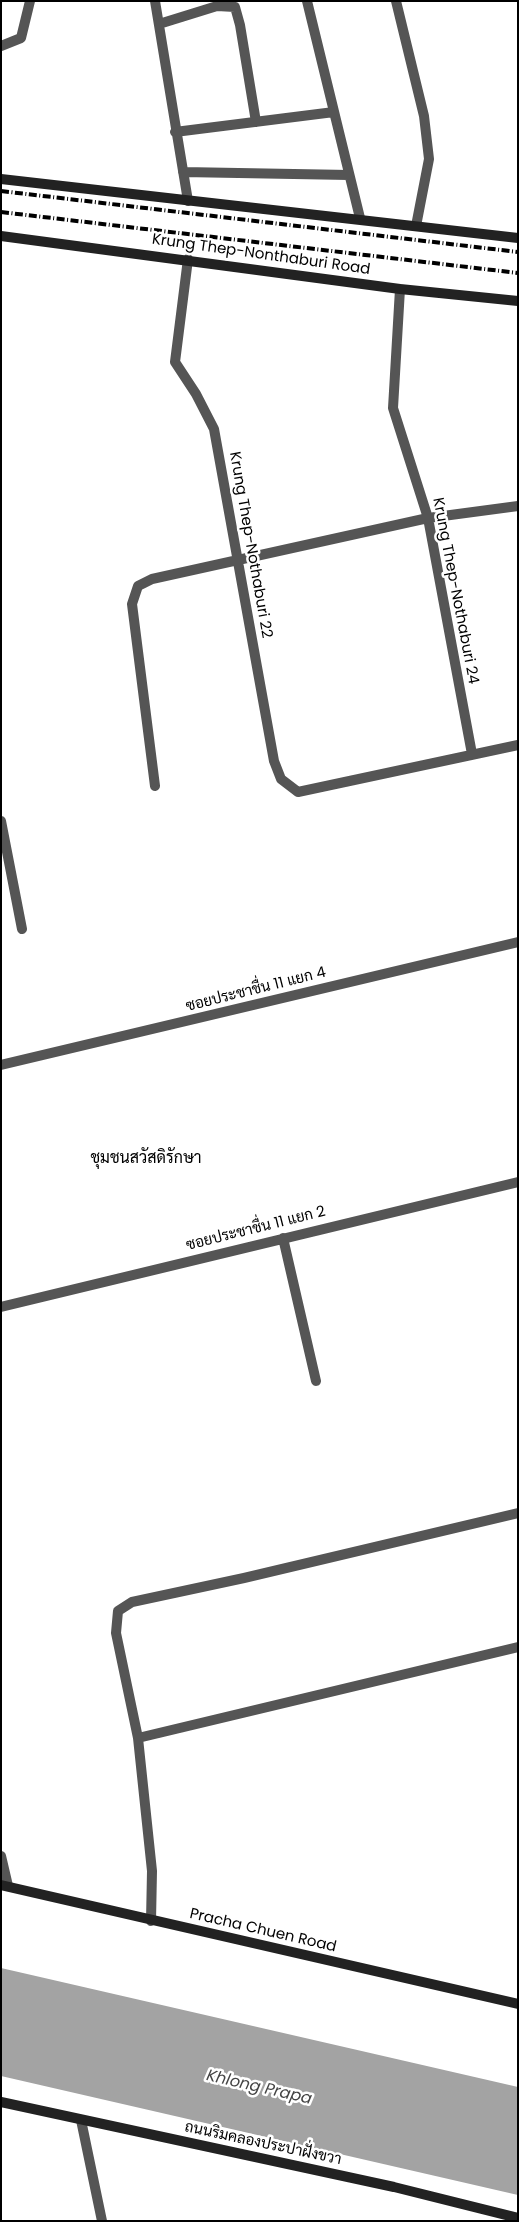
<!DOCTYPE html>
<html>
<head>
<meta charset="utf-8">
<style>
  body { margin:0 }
  #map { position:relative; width:519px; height:2222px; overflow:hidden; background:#fff; font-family:Poppins,sans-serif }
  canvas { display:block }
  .frame { position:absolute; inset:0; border:2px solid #000; pointer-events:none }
</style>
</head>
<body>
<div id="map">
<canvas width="519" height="2222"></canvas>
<div class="frame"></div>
</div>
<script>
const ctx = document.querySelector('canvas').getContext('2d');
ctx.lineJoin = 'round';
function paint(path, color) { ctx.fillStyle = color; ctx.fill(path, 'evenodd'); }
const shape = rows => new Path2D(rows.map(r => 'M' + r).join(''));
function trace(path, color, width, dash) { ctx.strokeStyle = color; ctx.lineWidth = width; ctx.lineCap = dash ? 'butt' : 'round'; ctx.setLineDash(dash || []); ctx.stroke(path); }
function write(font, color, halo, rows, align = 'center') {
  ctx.font = font + ' Poppins,Sarabun,sans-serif'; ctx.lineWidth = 5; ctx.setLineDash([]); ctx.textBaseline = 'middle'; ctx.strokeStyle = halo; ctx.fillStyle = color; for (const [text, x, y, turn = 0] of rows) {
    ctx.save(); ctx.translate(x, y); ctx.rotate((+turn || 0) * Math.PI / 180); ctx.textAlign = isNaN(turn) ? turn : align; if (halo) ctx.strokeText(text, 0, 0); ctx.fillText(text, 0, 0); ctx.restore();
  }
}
paint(shape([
  [1,1968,518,2087,518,2195,1,2076]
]), '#a3a3a3');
trace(shape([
  [155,1,188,201],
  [307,1,360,218],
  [159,24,217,6,235,7,240,25,256,122],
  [175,132,334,112],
  [183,172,349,175]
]), '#555', 10);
trace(shape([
  [396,1,424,116,429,159,416,226],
  [1,46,21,38,30,1],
  [188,259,175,362,196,394,214,429,274,761,281,779,298,792,518,745],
  [400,289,393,408,428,518,472,754],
  [155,786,132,604,138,586,152,579,428,518,518,506],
  [1,821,22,929],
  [1,1065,518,942],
  [283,1238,316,1381],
  [1,1307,518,1182],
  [138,1738,518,1647],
  [1,1856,8,1886],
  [151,1921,152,1871,138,1738,116,1633,118,1611,132,1602,244,1578,518,1513],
  [81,2120,102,2221]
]), '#555', 10);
trace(shape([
  [1,179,518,238],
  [1,236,400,289,518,301],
  [1,1885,518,2004],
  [1,2102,394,2187,518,2218]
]), '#222', 10);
trace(shape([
  [1,191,518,252],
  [1,212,518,273]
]), '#000', 4, [8, 2.5, 1, 2.5]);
write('15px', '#000', '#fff', [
  ["Krung Thep-Nonthaburi Road",261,255,8],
  ["Krung Thep-Nothaburi 22",250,545,80],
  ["Krung Thep-Nothaburi 24",455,591,79],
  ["ซอยประชาชื่น 11 แยก 4",256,990,-14],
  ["ซอยประชาชื่น 11 แยก 2",256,1229,-14],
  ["Pracha Chuen Road",263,1931,13],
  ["ถนนริมคลองประปาฝั่งขวา",263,2144,12]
]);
write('16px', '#000', '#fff', [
  ["ชุมชนสวัสดิรักษา",146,1159]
]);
write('italic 16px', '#444', '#fff', [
  ["Khlong Prapa",259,2088,13]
]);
</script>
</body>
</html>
